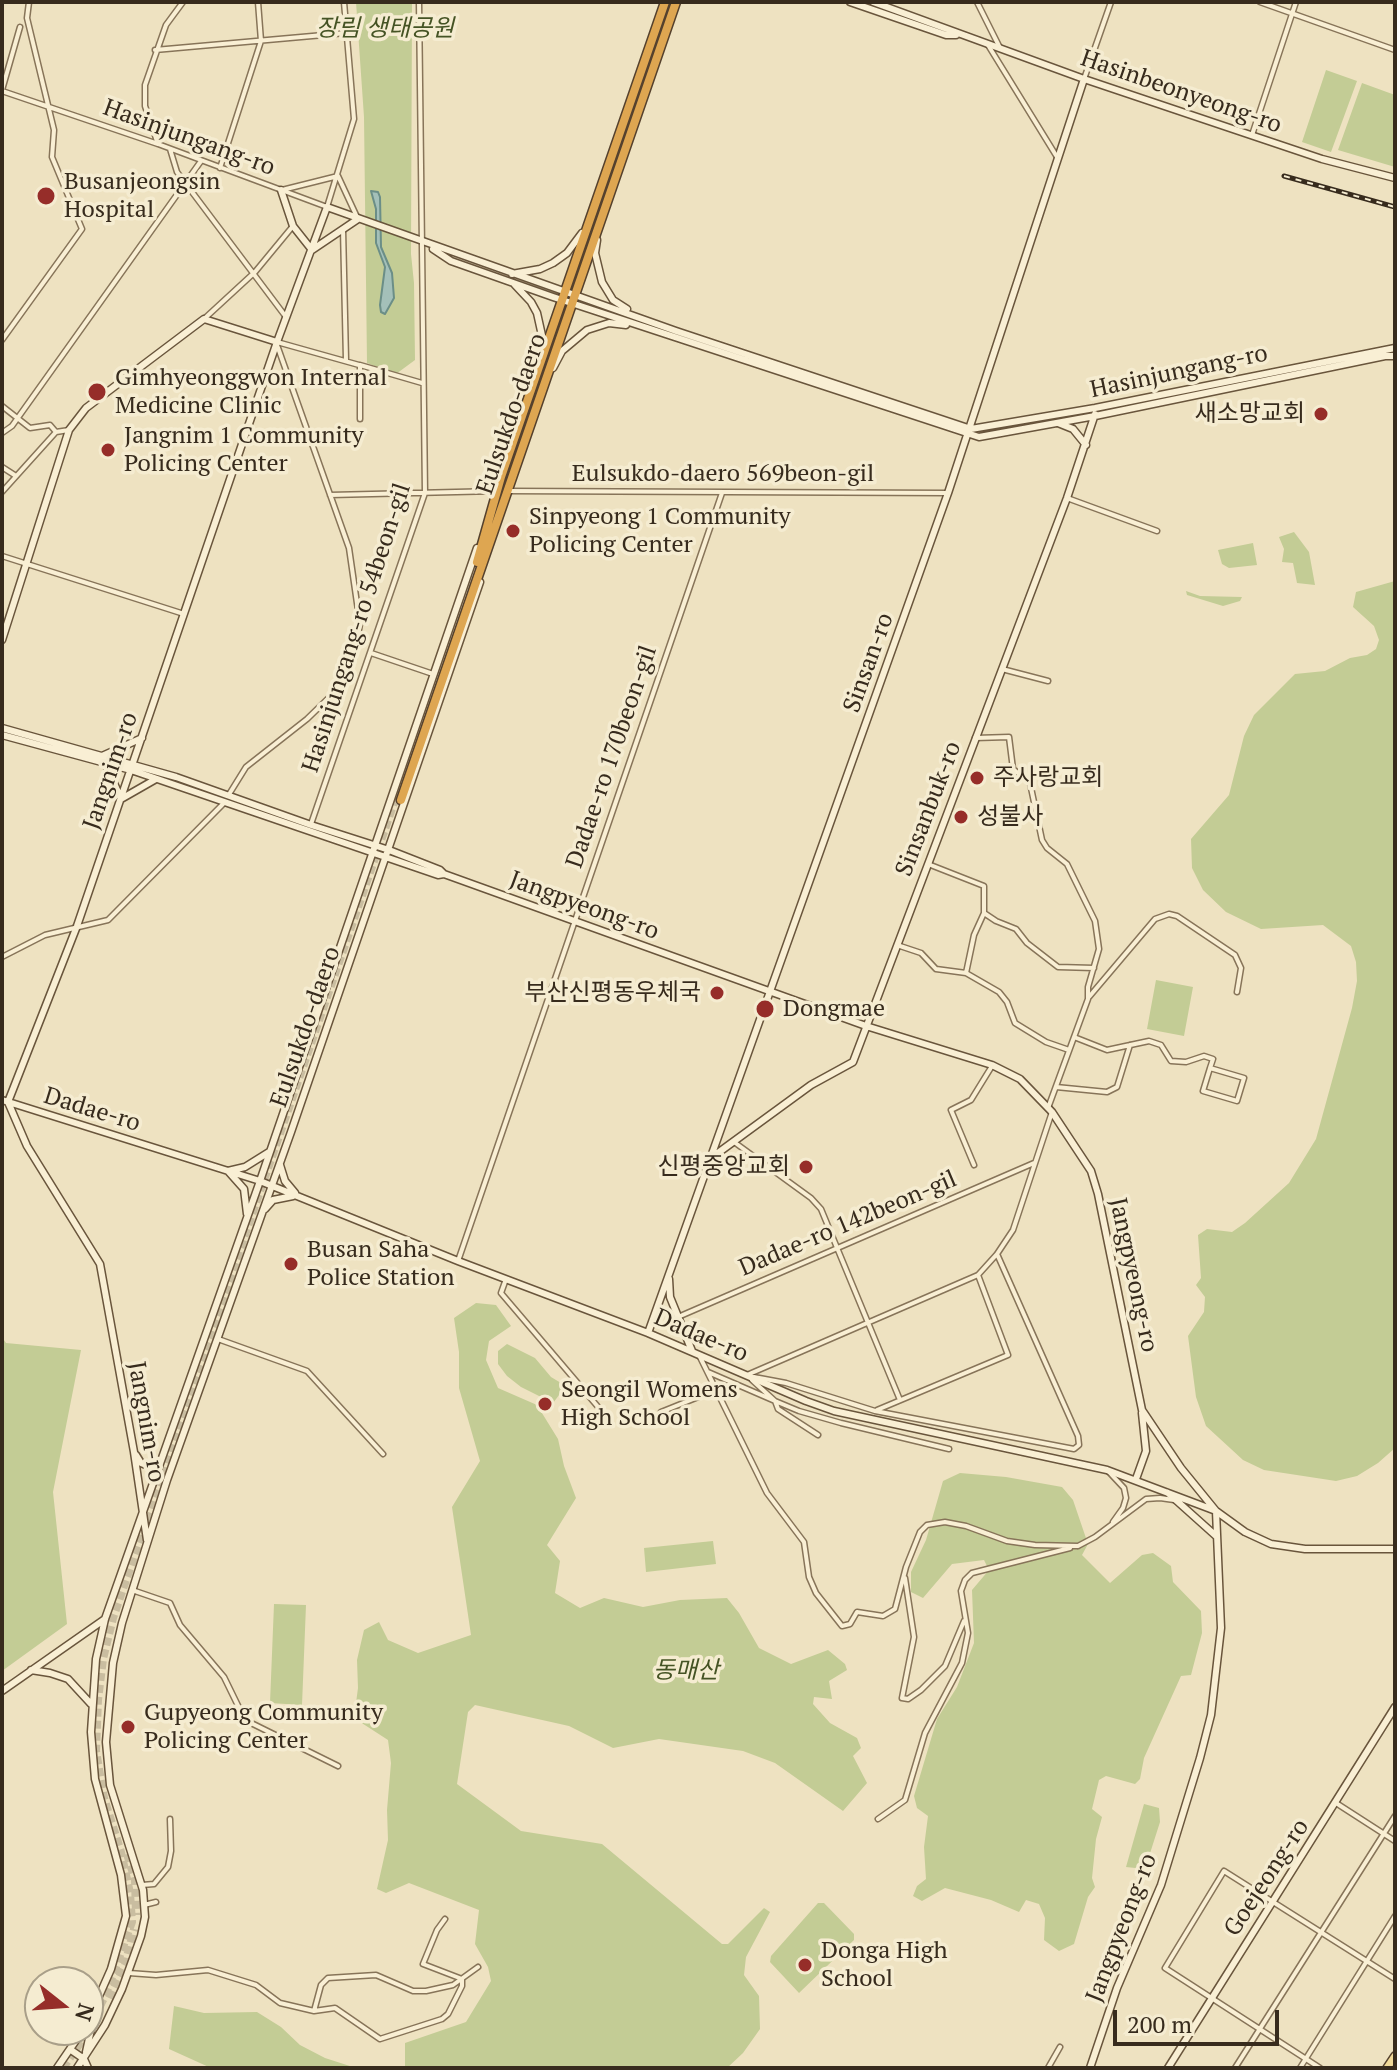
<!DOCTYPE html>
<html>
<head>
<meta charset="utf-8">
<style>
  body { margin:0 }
  #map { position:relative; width:1397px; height:2070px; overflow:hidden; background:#eee2c1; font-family:"PT Serif",serif }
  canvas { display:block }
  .frame { position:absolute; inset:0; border:4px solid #372b1d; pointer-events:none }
  .north { position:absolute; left:24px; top:1966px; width:80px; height:80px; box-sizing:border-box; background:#f5ecd1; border:2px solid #a99f89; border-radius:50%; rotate:107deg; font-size:22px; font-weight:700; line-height:32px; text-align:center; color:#372b1d }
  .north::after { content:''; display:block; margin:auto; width:28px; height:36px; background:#962d29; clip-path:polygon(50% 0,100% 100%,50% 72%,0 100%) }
  .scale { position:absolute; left:1113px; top:2010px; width:166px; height:36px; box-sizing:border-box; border:4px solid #372b1d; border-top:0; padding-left:10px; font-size:24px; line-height:28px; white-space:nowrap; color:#372b1d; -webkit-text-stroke:6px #f5ecd1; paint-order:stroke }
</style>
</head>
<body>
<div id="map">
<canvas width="1397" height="2070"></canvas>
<div class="frame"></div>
<div class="north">N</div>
<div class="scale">200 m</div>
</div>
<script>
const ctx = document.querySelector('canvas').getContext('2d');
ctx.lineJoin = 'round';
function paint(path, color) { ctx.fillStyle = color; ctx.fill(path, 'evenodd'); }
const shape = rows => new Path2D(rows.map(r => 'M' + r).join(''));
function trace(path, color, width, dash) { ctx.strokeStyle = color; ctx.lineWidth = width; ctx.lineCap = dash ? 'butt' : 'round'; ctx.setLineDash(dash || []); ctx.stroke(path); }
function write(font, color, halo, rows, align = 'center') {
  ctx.font = font + ' "PT Serif","Noto Sans KR",serif'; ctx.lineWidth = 7; ctx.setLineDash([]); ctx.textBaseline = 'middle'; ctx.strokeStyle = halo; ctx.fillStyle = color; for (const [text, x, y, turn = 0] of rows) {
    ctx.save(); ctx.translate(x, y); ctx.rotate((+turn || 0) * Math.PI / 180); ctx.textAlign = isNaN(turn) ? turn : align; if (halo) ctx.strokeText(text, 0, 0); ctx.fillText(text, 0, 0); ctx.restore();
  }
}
paint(shape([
  [356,2,412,2,411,254,414,283,415,360,396,374,367,363,364,117],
  [1326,70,1357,81,1331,152,1302,142],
  [1362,83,1395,95,1395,167,1338,150],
  [1294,532,1309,552,1315,585,1297,583,1293,563,1282,562,1284,549,1279,537],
  [1253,543,1257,565,1229,568,1222,564,1218,550],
  [1395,581,1395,1448,1378,1463,1357,1476,1336,1481,1264,1470,1243,1460,1206,1426,1196,1397,1188,1336,1204,1312,1205,1297,1196,1285,1201,1278,1198,1235,1207,1229,1232,1232,1245,1223,1289,1183,1316,1139,1352,1008,1357,981,1356,962,1351,946,1323,925,1261,929,1226,912,1203,890,1192,868,1191,839,1229,795,1244,736,1254,715,1295,674,1325,671,1350,658,1367,655,1376,649,1379,640,1374,626,1353,607,1356,592],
  [1186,591,1200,596,1242,597,1240,601,1223,606,1187,595],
  [1156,980,1193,987,1184,1036,1147,1029],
  [476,1303,496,1305,511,1326,489,1341,486,1360,498,1388,537,1405,558,1439,564,1466,576,1498,547,1545,560,1561,555,1593,580,1608,604,1598,643,1607,680,1600,727,1598,739,1613,759,1648,791,1664,828,1650,845,1664,847,1670,829,1681,832,1699,814,1697,813,1704,830,1723,857,1738,861,1748,853,1756,867,1783,843,1811,775,1763,743,1751,659,1739,613,1748,569,1726,475,1705,468,1712,457,1784,521,1831,602,1844,722,1944,728,1944,764,1908,770,1912,746,1957,744,1975,759,1996,760,2029,743,2053,727,2068,405,2068,405,2043,466,2022,491,1981,488,1967,475,1944,479,1910,409,1883,386,1893,377,1889,388,1840,387,1810,391,1763,388,1740,354,1718,358,1688,357,1660,364,1630,379,1622,388,1640,418,1653,471,1635,452,1507,480,1461,459,1388,459,1352,454,1318],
  [2,1337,6,1343,81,1350,53,1492,67,1624,2,1671],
  [507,1344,535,1358,551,1377,566,1386,553,1403,521,1387,507,1376,498,1364,498,1351],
  [960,1473,1006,1477,1062,1487,1073,1500,1088,1544,1082,1555,1110,1583,1142,1555,1153,1553,1171,1566,1173,1582,1201,1611,1202,1633,1191,1675,1181,1676,1144,1758,1140,1779,1135,1784,1106,1776,1099,1780,1092,1809,1102,1817,1096,1839,1092,1878,1095,1887,1088,1897,1074,1944,1059,1951,1044,1940,1045,1918,1039,1904,1026,1900,1019,1912,991,1900,945,1888,922,1901,913,1896,917,1886,926,1879,924,1847,928,1816,917,1808,914,1796,937,1719,957,1687,974,1643,972,1590,989,1570,984,1560,952,1564,923,1598,911,1592,911,1572,926,1540,943,1481],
  [713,1541,716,1564,646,1572,644,1548],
  [274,1604,306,1605,302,1705,270,1703],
  [1144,1804,1159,1808,1160,1822,1145,1869,1126,1867],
  [818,1903,824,1903,854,1934,854,1940,799,1993,770,1962,771,1956],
  [174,2006,204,2013,257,2012,281,2027,300,2045,325,2058,356,2068,211,2068,169,2049]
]), '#c3cc95');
const water = shape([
  [371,191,378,192,380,197,381,247,392,273,394,298,385,314,381,312,380,305,385,267,376,243,376,209,371,191]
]);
paint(water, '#a4c0b9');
trace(water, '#6b8e87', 2);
trace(shape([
  [127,1854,135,1880,136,1915],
  [109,1998,125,1965,134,1929],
  [63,2068,85,2036,106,1994,132,1922,130,1893,121,1852,104,1798,96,1751,98,1700,103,1659,113,1618,396,797]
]), '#c9bda0', 8, [8, 4]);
const street = shape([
  [977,2,1000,48],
  [1260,2,1395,50],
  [988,45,1057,157],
  [155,50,346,33],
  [1084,79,1111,2],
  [2,90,20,27],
  [2,91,158,144,327,207,354,119,344,2],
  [1252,135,1296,2],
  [158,144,145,106,145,85,166,25,183,2],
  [170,149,177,172,286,317],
  [220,168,261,41,258,2],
  [282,190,338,176,357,217],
  [343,229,346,360],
  [204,319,255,272,293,226],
  [2,340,82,229,52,157,54,130,27,18,29,2],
  [277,342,359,365],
  [2,406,30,428,50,425,56,432],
  [360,419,360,365,422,383],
  [2,433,12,426,201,161],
  [2,467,16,476],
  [507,491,948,493],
  [2,492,56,432,69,430],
  [330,495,498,491],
  [1067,498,1157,531],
  [2,556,184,614],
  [371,653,433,674],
  [1002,669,1048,681],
  [975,738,1009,737,1013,769,1030,783,1042,840,1047,848,1067,864,1095,921,1099,949,1088,987,1088,999,1048,1108],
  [228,796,246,767,307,719,340,687,354,658,360,624,349,548,277,345],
  [311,824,425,493,419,2],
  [928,864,984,886,984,913,974,935,966,973],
  [984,913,996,921,1016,929,1027,943,1058,967,1094,968],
  [897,945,921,953,936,969,966,973,999,992,1007,1002,1015,1023,1046,1042,1069,1050],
  [2,957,45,935,108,920,224,803],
  [1089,997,1155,919,1169,914,1177,916,1235,955,1241,968,1237,992],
  [1074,1037,1107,1050,1149,1041,1161,1045,1171,1061,1186,1062,1204,1056,1213,1059,1210,1068,1203,1091,1237,1101,1244,1078,1210,1068],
  [1056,1087,1107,1092,1117,1087,1130,1045],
  [734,1142,811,1198,821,1209,900,1400],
  [974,1165,951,1110,971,1100,992,1066],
  [458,1261,722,493],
  [506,1279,501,1293,599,1408],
  [678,1317,1034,1163],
  [218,1339,307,1371,383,1454],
  [700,1357,767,1493,804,1542,809,1577,816,1593,842,1626,850,1624,857,1612,883,1616,895,1609,906,1567,920,1532,927,1525,945,1522,966,1526,1007,1541,1035,1545,1078,1546],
  [708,1372,775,1401,778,1409,818,1435],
  [747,1375,978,1275,997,1254,1013,1230,1052,1112],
  [754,1377,786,1383,875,1411,1074,1449,1079,1445,1078,1436,997,1254],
  [752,1380,775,1401,799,1411,841,1423,949,1449],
  [877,1410,1008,1355,978,1275],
  [661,1412,733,1383],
  [1109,1472,1124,1488,1126,1498,1123,1508,1113,1522],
  [1078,1546,1095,1537,1146,1499,1160,1498,1174,1500],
  [905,1578,914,1637,902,1698,908,1699,921,1690,945,1666,964,1621],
  [132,1590,170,1603,180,1625,224,1677,245,1720,338,1766],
  [1336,1803,1395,1841],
  [878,1819,905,1800,925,1733,962,1663,968,1633,961,1591,965,1580,972,1573,1070,1548],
  [142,1885,154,1884,168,1867,171,1851,170,1819],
  [144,1905,156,1902],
  [445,1919,437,1930,423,1964,462,1979],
  [129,1973,156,1975,208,1970,256,1985,280,2003,314,2011,335,2008,380,2039,442,2019,448,2014,462,1986,462,1979],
  [314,2011,321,1985,328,1978,376,1975,413,1991,426,1991,453,1985,478,1967],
  [1048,2068,1060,2047],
  [1235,2068,1395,1816],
  [1300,2068,1395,1916],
  [1320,2068,1165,1968,1224,1871,1395,1979]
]);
const secondary = shape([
  [850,2,946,35,956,35],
  [873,2,1084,79,1322,159,1395,178],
  [281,190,293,226,312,250,358,219],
  [597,240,595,253,602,282,613,300,627,309],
  [433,249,451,261,553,297,979,437,1095,416,1385,356,1395,356],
  [512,274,540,269,553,263,567,253,582,233],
  [515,285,531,302,537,313,543,340,542,349],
  [553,368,562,351,587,330,609,323,626,325],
  [1058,423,1073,429,1086,445],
  [2,640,69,430,86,408,204,319,277,342],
  [2,728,176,777,311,825,389,850,440,870,444,874],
  [2,735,131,770,438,875,444,874,866,1026,992,1065,1020,1079,1052,1112,1091,1171,1098,1194,1142,1410,1181,1468,1216,1511,1221,1628,1211,1715,1200,1758,1161,1885,1117,1988,1090,2068],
  [102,756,142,738],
  [105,763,121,799,156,779],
  [2,1100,260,1181,458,1261,648,1333,806,1401,834,1411,1107,1470,1216,1511,1245,1532,1271,1544,1305,1549,1395,1549],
  [711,1158,811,1085,853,1062,1067,498,1095,414],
  [280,1165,285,1181,295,1193],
  [265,1209,273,1200,293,1196],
  [247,1214,244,1189,228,1171,245,1167,269,1152],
  [669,1279,670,1297,692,1351],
  [648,1333,948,493,1084,79],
  [136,1455,141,1463,151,1467,159,1465],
  [1136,1479,1146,1451,1142,1413],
  [1168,1493,1216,1536],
  [147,1540,134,1452,100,1264,27,1146,8,1102,77,926,277,342,327,207,676,331,971,429,1095,408,1395,348],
  [31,1670,50,1673,68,1679,91,1704],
  [2,1691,105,1619],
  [88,2021,111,1969,126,1916,121,1875,95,1779,91,1732,96,1659,105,1619,260,1181,477,548],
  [71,2050,84,2059,88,2068],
  [86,2052,94,2016],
  [57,2068,83,2030],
  [77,2068,105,2025,122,1989,141,1936,145,1917,143,1890,110,1785,106,1742,113,1663,122,1623,167,1480,291,1132,480,582],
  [1168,2068,1395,1707]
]);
const primary = shape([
  [1387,2068,1395,2056]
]);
const highway = shape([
  [477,562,501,477,665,2],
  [401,800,676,2]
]);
trace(street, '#877459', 7);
trace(secondary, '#69553c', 9);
trace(primary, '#55412d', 10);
trace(highway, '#55412d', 11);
trace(street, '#f9efd4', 4);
trace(secondary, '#f9efd4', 6);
trace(primary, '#f1da99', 7);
trace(highway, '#dea651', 8);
const rail = shape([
  [1284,176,1395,207]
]);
trace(rail, '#372b1d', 5);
trace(rail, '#f5ecd1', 2, [6]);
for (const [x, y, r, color] of [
  [46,196,10,"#962d29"],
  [97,392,10,"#962d29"],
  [1321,414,8,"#962d29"],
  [108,450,8,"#962d29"],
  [513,531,8,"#962d29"],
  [977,778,8,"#962d29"],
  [961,817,8,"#962d29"],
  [717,993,8,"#962d29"],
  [765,1009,10,"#962d29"],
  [806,1167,8,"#962d29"],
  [291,1264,8,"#962d29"],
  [545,1404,8,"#962d29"],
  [128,1727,8,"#962d29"],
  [805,1965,8,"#962d29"]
]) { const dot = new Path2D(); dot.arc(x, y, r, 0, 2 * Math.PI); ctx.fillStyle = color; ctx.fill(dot); trace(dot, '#f5ecd1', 3); }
write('italic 24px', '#455324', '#f5ecd1', [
  ["장림 생태공원",385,29],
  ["동매산",686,1671]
]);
write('24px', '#372b1d', '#f5ecd1', [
  ["Hasinbeonyeong-ro",1181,92,19],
  ["Hasinjungang-ro",189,138,20],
  ["Hasinjungang-ro",1179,372,-12],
  ["Eulsukdo-daero",512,414,-71],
  ["Eulsukdo-daero 569beon-gil",723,474],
  ["Hasinjungang-ro 54beon-gil",357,628,-72],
  ["Sinsan-ro",869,663,-70],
  ["Dadae-ro 170beon-gil",612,757,-71],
  ["Jangnim-ro",111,771,-71],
  ["Sinsanbuk-ro",929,809,-69],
  ["Jangpyeong-ro",584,906,20],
  ["Eulsukdo-daero",306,1027,-71],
  ["Dadae-ro",92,1110,17],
  ["Dadae-ro 142beon-gil",848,1224,-23],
  ["Jangpyeong-ro",1133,1275,78],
  ["Dadae-ro",701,1336,23],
  ["Jangnim-ro",146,1422,80],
  ["Goejeong-ro",1267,1878,-57],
  ["Jangpyeong-ro",1122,1928,-69]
]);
write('24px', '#372b1d', '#f5ecd1', [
  ["Busanjeongsin",64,182],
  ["Hospital",64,210],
  ["Gimhyeonggwon Internal",115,378],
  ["Medicine Clinic",115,406],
  ["새소망교회",1305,414,"right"],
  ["Jangnim 1 Community",124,436],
  ["Policing Center",124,464],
  ["Sinpyeong 1 Community",529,517],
  ["Policing Center",529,545],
  ["주사랑교회",993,778],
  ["성불사",977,817],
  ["부산신평동우체국",701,993,"right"],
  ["Dongmae",783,1009],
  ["신평중앙교회",790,1167,"right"],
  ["Busan Saha",307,1250],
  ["Police Station",307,1278],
  ["Seongil Womens",561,1390],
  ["High School",561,1418],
  ["Gupyeong Community",144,1713],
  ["Policing Center",144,1741],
  ["Donga High",821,1951],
  ["School",821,1979]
], 'left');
</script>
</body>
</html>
